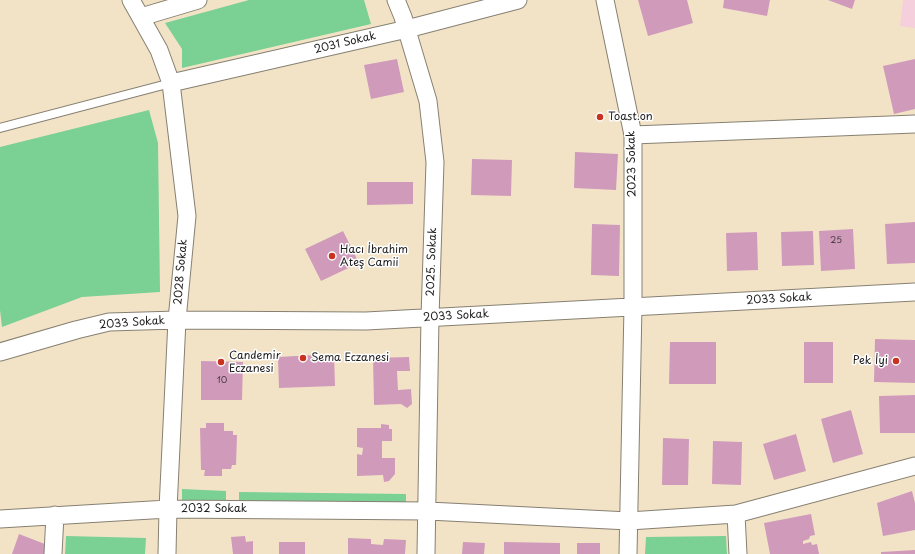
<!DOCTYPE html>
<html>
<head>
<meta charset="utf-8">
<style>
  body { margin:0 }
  canvas { display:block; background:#f2e3c7 }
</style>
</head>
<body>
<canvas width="915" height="554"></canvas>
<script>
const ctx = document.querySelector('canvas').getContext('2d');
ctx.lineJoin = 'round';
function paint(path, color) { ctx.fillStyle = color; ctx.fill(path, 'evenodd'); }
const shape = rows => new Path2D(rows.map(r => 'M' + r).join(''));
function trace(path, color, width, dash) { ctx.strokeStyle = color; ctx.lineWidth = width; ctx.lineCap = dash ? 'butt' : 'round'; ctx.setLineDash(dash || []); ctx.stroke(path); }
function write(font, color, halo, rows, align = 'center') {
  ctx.font = font + ' "Playpen Sans",sans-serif'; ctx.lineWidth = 3; ctx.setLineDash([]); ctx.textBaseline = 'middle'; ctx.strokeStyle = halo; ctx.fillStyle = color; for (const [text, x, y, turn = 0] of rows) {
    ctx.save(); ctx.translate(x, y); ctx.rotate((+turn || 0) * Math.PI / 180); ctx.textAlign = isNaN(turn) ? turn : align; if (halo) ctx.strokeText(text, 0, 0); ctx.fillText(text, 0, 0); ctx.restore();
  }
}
paint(shape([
  [903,0,915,0,915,28,900,26]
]), '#f5cfdc');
paint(shape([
  [249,0,364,0,371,24,182,68,182,49,165,23],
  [149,110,158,143,160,292,82,297,2,327,0,310,0,147],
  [182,489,226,491,226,501,182,500],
  [239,492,406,494,406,504,239,501],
  [66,536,146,538,145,554,65,554],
  [726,536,727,554,645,554,646,537]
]), '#7bd093');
paint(shape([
  [638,0,687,0,693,23,648,36],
  [724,0,770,0,767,16,723,8],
  [828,0,855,0,852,9],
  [397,59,404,92,371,99,364,65],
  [915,59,915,109,894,114,883,66],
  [575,152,618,154,616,190,574,188],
  [472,159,512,160,511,196,471,195],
  [367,182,413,182,413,204,367,205],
  [915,222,915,263,887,264,885,224],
  [592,224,620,225,619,276,591,275],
  [853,229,855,269,821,271,819,231],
  [343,231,359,263,321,281,305,249],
  [813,231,814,265,782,266,781,232],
  [757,232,758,270,727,271,726,233],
  [875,339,915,340,915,383,874,382],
  [670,342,716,342,716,384,669,384],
  [804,342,833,342,833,383,804,383],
  [334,354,335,386,279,388,278,357],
  [409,357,410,371,397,371,398,390,411,389,412,404,407,408,401,404,374,405,373,358],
  [201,361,243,362,242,400,201,400],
  [915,395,915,433,880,433,879,396],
  [851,410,863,454,833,463,821,419],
  [206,423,224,423,224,431,233,431,233,435,237,435,236,465,232,465,231,469,222,469,222,476,204,476,205,470,201,470,200,428,206,428],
  [381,424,389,425,389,429,392,429,392,441,382,441,382,458,395,458,395,474,389,481,384,482,383,475,357,476,357,454,362,455,363,448,357,447,357,428,381,428],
  [796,434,806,471,774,480,763,444],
  [663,438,689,439,688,485,662,485],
  [713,441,742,442,741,485,712,484],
  [912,491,915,503,915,530,883,536,877,503],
  [811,514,815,535,810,536,809,539,803,541,803,544,811,542,812,545,817,544,819,554,770,554,764,523],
  [19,534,50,546,50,554,12,554],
  [245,536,246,542,253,541,253,554,233,554,231,537],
  [348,538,371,539,371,544,383,545,384,539,406,540,405,554,348,554],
  [279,542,305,542,305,554,279,554],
  [463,542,485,543,484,554,462,554],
  [504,542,560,543,560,554,504,554],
  [577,543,600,543,600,554,577,554],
  [915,550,915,554,881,554,881,552]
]), '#d09bbb');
const service = shape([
  [0,128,171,83]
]);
const minor = shape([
  [131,0,159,50,171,83,187,216,177,320,168,509,167,554],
  [396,0,403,17,428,101,435,162,430,317,426,554],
  [605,0,633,135,633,306,628,554],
  [141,17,198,0],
  [171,83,407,29,518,0],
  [633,135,915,124],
  [0,352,76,330,109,322,177,320,366,321,915,292],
  [736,514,738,554],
  [0,519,168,509,428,511,629,521,736,514,915,466],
  [53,554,55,515]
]);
trace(service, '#878072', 10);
trace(minor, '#878072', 19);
trace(service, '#fff', 8);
trace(minor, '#fff', 17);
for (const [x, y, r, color] of [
  [600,117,4,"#c8321e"],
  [332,256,4,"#c8321e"],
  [303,358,4,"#c8321e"],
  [896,361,4,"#c8321e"],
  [221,362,4,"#c8321e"]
]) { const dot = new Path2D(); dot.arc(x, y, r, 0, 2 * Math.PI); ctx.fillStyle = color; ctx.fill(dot); trace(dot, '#fff', 1.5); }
write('9px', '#493c44', null, [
  ["25",836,241],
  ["10",222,381]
]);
write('11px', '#1c1c1c', '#fff', [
  ["2031 Sokak",345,43,-13],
  ["2023 Sokak",632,164,-91],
  ["2025. Sokak",432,262,-88],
  ["2028 Sokak",181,272,-85],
  ["2033 Sokak",779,299,-3],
  ["2033 Sokak",456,316,-3],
  ["2033 Sokak",132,323,-4],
  ["2032 Sokak",214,509]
]);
write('11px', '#1c1c1c', '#fff', [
  ["Toast.on",608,117],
  ["Hacı İbrahim",340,250],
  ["Ateş Camii",340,263],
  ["Candemir",229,356],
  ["Eczanesi",229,369],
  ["Sema Eczanesi",311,358],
  ["Pek İyi",888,361,"right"]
], 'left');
</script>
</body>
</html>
